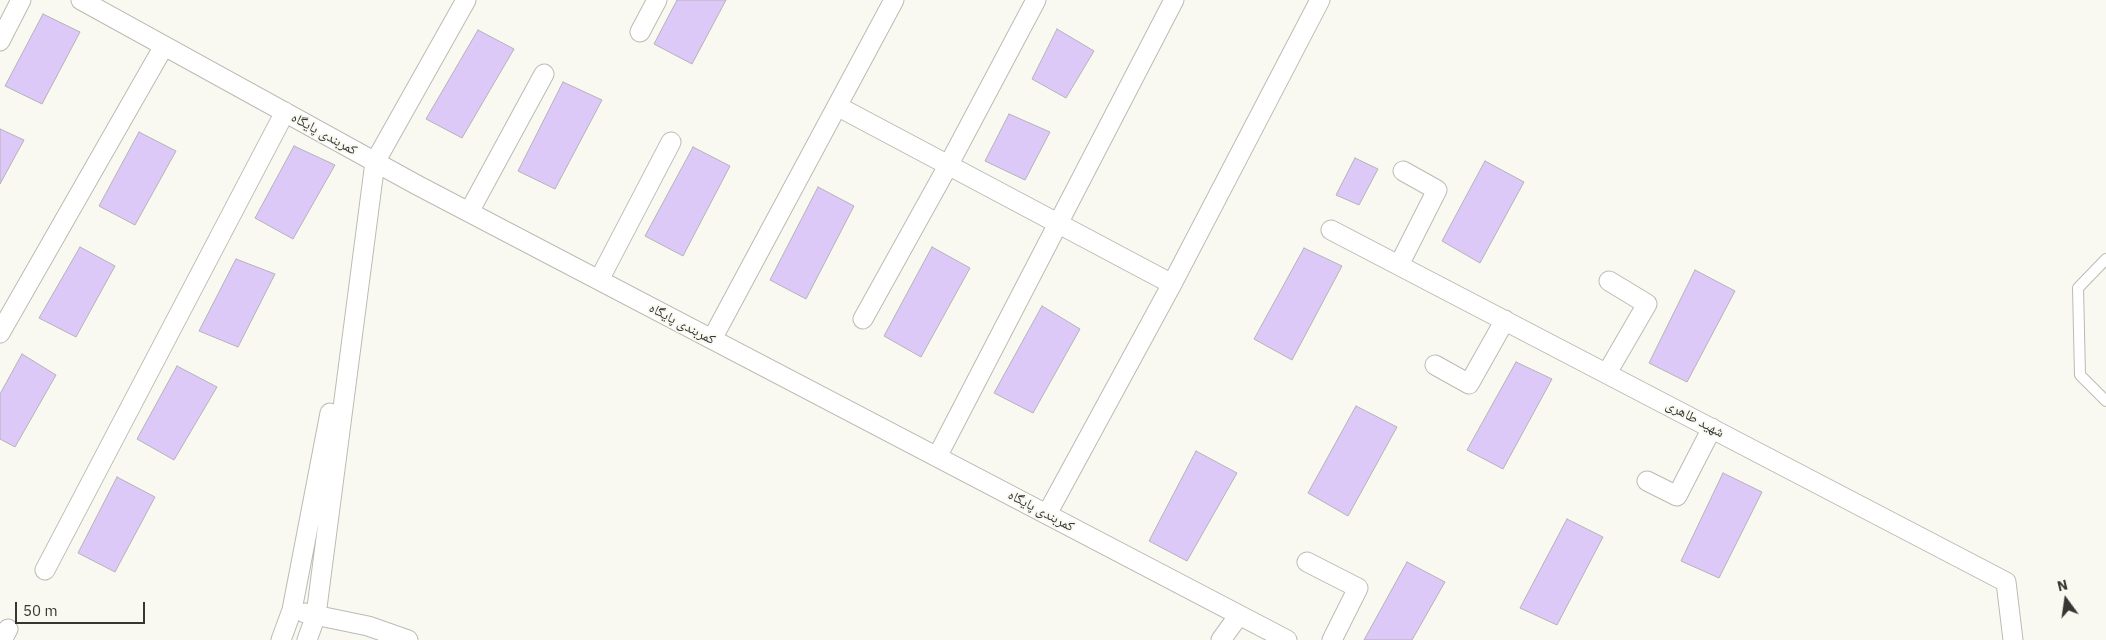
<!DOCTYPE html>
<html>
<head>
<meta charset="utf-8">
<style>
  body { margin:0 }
  #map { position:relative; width:2106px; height:640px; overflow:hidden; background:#f9f9f2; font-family:"IBM Plex Sans",sans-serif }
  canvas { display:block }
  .north { position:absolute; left:2041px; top:575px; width:50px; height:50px; -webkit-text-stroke:4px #f9f9f2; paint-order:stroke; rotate:346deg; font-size:14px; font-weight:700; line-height:20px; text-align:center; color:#363633 }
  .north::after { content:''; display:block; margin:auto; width:18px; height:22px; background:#363633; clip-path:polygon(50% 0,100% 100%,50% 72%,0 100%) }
  .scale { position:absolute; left:15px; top:602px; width:130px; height:22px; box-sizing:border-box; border:2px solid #363633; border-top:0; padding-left:6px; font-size:15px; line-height:18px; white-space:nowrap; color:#363633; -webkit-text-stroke:4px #f9f9f2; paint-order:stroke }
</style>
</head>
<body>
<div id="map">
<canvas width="2106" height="640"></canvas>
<div class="north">N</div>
<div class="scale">50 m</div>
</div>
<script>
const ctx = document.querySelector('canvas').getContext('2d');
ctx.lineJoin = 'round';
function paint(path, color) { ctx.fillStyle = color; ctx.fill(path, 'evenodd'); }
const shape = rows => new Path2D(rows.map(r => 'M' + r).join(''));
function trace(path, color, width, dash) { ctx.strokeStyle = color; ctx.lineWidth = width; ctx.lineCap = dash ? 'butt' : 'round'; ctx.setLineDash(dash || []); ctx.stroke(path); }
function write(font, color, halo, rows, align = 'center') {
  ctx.font = font + ' "IBM Plex Sans","Noto Naskh Arabic",sans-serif'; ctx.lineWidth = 4; ctx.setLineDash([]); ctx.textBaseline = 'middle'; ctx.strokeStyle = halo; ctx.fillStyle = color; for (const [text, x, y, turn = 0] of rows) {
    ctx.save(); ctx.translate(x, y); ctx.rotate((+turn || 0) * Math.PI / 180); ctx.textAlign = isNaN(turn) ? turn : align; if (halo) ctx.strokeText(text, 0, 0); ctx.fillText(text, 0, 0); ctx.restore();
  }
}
const building = shape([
  [677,0,726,0,692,64,654,44,677,0],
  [43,14,80,32,42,104,5,86,43,14],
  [1057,29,1094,51,1066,98,1032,79,1057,29],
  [478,30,514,49,462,138,426,119,478,30],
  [563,82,602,100,555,189,518,171,563,82],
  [1009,114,1050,132,1025,180,985,161,1009,114],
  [0,129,24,140,0,184,0,129],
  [139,132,176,151,135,225,99,206,139,132],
  [294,146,335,165,293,239,255,218,294,146],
  [693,147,730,166,683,256,645,236,693,147],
  [1355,158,1378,169,1359,205,1336,195,1355,158],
  [1485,161,1524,182,1480,263,1442,241,1485,161],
  [818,187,854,206,806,299,770,280,818,187],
  [80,247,115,266,76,337,39,318,80,247],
  [932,247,970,268,921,357,884,336,932,247],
  [1304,248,1342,266,1292,360,1254,339,1304,248],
  [236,259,275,274,238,347,199,331,236,259],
  [1695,270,1735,291,1687,382,1649,363,1695,270],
  [1042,306,1080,329,1033,413,994,393,1042,306],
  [22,354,56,375,15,447,0,439,0,394,22,354],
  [1516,362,1552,379,1503,469,1467,450,1516,362],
  [177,366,217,387,174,460,137,439,177,366],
  [1356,406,1397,427,1348,516,1308,493,1356,406],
  [1196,451,1237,473,1187,561,1149,541,1196,451],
  [1723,473,1762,492,1719,578,1681,561,1723,473],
  [117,477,155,497,115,572,78,553,117,477],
  [1567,519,1603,537,1557,625,1520,608,1567,519],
  [1407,562,1445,582,1412,640,1364,640,1407,562]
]);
paint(building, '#dcc9f7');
trace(building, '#b5b2b9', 1);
const lane = shape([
  [2106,259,2078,288,2080,375,2106,401]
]);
const street = shape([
  [81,0,417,185,1287,640],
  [640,32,657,0],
  [0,41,21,0],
  [837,106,1172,284],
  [469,212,544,74],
  [1331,230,2006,582,2013,640],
  [1399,265,1437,190,1403,171],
  [599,280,671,142],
  [863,319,949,164,1036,0],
  [0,333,164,46],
  [712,339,894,0],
  [1435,365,1469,384,1505,320],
  [1607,373,1647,304,1609,281],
  [937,457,1174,0],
  [1647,481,1677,496,1712,428],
  [1047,514,1172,284,1320,0],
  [1307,562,1358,588,1332,640],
  [45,570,285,112],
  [305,613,368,626,408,640],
  [2,640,8,629],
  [281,640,292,610,330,413],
  [307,640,316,615,375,162,466,0],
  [1221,640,1239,615]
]);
trace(lane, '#bbbbb4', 12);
trace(street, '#bbbbb4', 21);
trace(lane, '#fff', 10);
trace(street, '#fff', 19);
write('14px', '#363633', '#f9f9f2', [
  ["کمربندی پایگاه",324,134,29],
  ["کمربندی پایگاه",682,324,28],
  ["شهید طاهری",1695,419,28],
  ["کمربندی پایگاه",1041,511,28]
]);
</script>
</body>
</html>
